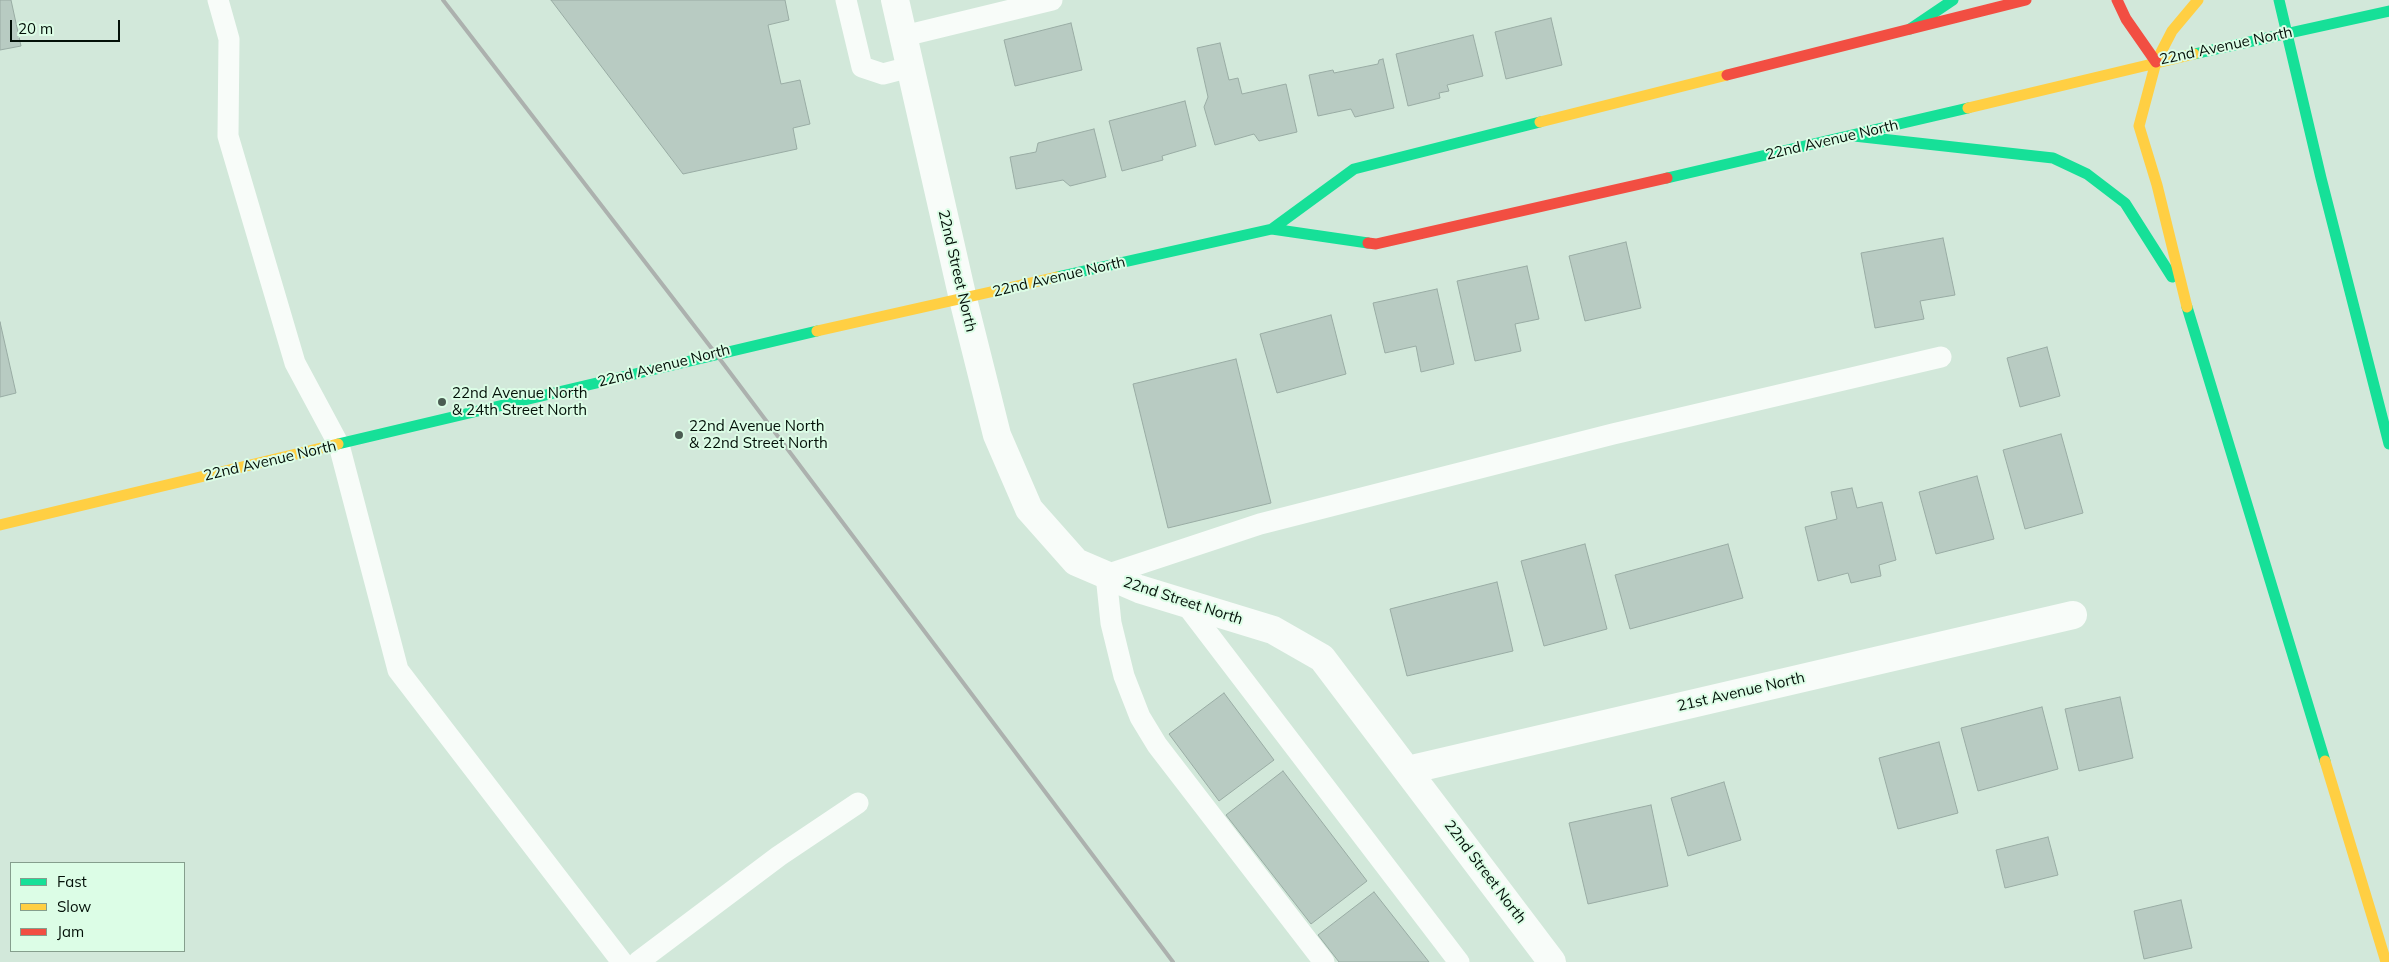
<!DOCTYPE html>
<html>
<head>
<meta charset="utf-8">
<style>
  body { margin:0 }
  #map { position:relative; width:2389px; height:962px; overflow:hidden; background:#d2e8da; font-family:Mulish,sans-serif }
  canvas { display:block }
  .legend { position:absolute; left:10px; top:862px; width:175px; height:90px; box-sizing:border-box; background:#dcfde6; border:1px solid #859e8d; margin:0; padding:6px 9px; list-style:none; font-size:15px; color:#031008 }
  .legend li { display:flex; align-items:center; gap:10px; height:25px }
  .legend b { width:25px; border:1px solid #859e8d }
  .scale { position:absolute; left:10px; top:20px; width:110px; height:22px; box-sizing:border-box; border:2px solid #031008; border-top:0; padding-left:6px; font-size:15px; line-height:18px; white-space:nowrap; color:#031008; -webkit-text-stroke:4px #dcfde6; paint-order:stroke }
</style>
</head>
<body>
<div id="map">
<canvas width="2389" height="962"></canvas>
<ul class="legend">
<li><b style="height:6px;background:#16e098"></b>Fast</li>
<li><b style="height:6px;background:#ffcf43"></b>Slow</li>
<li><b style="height:6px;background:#f24e42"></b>Jam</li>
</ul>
<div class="scale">20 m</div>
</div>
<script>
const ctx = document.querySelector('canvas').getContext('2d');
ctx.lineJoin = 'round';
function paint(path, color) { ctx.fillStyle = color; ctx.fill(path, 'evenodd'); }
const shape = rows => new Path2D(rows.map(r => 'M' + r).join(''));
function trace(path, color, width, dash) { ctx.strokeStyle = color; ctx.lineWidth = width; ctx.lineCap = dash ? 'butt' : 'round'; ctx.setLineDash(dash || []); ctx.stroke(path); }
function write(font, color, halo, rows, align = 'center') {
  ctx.font = font + ' Mulish,sans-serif'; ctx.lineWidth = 4; ctx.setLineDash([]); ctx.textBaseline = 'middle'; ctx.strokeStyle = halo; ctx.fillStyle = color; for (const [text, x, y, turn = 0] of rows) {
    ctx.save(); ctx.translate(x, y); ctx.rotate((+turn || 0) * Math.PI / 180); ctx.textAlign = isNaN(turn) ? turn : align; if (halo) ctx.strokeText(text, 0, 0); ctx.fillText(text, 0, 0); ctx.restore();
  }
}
const building = shape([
  [0,0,11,0,21,46,0,50,0,0],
  [551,0,785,0,789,20,768,25,781,84,800,80,810,124,793,128,797,149,683,174,551,0],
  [1551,18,1562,65,1506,79,1495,32,1551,18],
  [1071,23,1082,70,1015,86,1004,40,1071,23],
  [1473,35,1483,76,1447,85,1449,91,1439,93,1440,98,1408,106,1396,54,1473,35],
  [1220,43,1229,80,1238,78,1242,94,1286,84,1297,132,1259,141,1254,134,1215,145,1204,107,1208,97,1197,48,1220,43],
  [1383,59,1394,108,1355,117,1351,109,1318,116,1309,75,1333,70,1334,73,1378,64,1379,60,1383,59],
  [1185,101,1196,146,1162,156,1163,160,1122,171,1109,121,1185,101],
  [1094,129,1106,177,1070,186,1063,180,1016,189,1010,157,1036,152,1038,143,1094,129],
  [1943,238,1955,295,1920,301,1924,319,1875,328,1861,253,1943,238],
  [1626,242,1641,308,1585,321,1569,256,1626,242],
  [1527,266,1539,319,1515,324,1521,351,1475,361,1457,281,1527,266],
  [1437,289,1454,364,1421,372,1416,346,1385,353,1373,303,1437,289],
  [1331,315,1346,374,1277,393,1260,334,1331,315],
  [0,322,16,393,0,397,0,322],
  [2047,347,2060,396,2020,407,2007,358,2047,347],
  [1236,359,1271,503,1168,528,1133,384,1236,359],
  [2061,434,2083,513,2025,529,2003,450,2061,434],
  [1977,476,1994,539,1936,554,1919,492,1977,476],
  [1852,488,1857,508,1882,502,1896,560,1879,565,1881,576,1851,583,1848,573,1818,581,1805,527,1837,519,1831,492,1852,488],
  [1585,544,1607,629,1544,646,1521,561,1585,544],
  [1728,544,1743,598,1630,629,1615,575,1728,544],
  [1497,582,1513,651,1407,676,1390,609,1497,582],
  [1224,693,1274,760,1219,801,1169,734,1224,693],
  [2120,697,2133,758,2079,771,2065,709,2120,697],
  [2042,707,2058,769,1978,791,1961,728,2042,707],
  [1939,742,1958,813,1898,829,1879,758,1939,742],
  [1283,771,1367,881,1311,924,1226,815,1283,771],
  [1724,782,1741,840,1688,856,1671,798,1724,782],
  [1651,805,1668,886,1588,904,1569,823,1651,805],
  [2048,837,2058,875,2005,888,1996,850,2048,837],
  [1374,892,1429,962,1339,962,1318,935,1374,892],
  [2181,900,2192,948,2144,959,2134,911,2181,900]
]);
paint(building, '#b8cbc2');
trace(building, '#99aca4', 1);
trace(shape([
  [218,0,229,39,228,136,295,363,339,445,398,670,622,962],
  [846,0,862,67,883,74,910,67],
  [904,36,1052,0],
  [1184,602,1459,962],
  [638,962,779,856,858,803],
  [1324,962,1157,745,1140,717,1124,676,1111,623,1106,575,1260,524,1613,434,1941,357]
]), '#f8fcf9', 21);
trace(shape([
  [895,0,963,299,997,435,1029,509,1076,562,1139,589,1273,630,1322,658,1552,962],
  [1408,770,2073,615]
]), '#f8fcf9', 28);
trace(shape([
  [2279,0,2321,178,2389,444],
  [1910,29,1953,0],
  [2194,54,2389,11],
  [1854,136,2053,158,2087,174,2125,203,2172,277],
  [1667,178,1968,108],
  [1272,229,1354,169,1540,122],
  [1057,277,1272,229,1368,243],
  [2187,307,2325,761],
  [338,444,817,331]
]), '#16e098', 11);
trace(shape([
  [1968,108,2194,54],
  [1540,122,1727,75],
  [2187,307,2157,185,2139,126,2156,62,2172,31,2198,0],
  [817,331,1057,277],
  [0,525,338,444],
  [2325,761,2386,962]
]), '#ffcf43', 11);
trace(shape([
  [2117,0,2126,19,2156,62],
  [1727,75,2026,0],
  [1368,243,1376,244,1667,178]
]), '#f24e42', 11);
trace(shape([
  [443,0,716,354,1173,962]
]), '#acb1ae', 4);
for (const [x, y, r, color] of [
  [442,402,5,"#4b5c52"],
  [679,435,5,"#4b5c52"]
]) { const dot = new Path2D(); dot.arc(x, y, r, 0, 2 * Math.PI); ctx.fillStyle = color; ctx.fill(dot); trace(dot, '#dcfde6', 2); }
write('15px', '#031008', '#dcfde6', [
  ["22nd Avenue North",2226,46,-12],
  ["22nd Avenue North",1832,140,-13],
  ["22nd Street North",957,271,77],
  ["22nd Avenue North",1059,277,-13],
  ["22nd Avenue North",664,366,-14],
  ["22nd Avenue North",270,461,-13],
  ["22nd Street North",1183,601,18],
  ["21st Avenue North",1741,692,-13],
  ["22nd Street North",1485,872,53]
]);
write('15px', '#031008', '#dcfde6', [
  ["22nd Avenue North",452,393],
  ["& 24th Street North",452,410],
  ["22nd Avenue North",689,426],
  ["& 22nd Street North",689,443]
], 'left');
</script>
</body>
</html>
